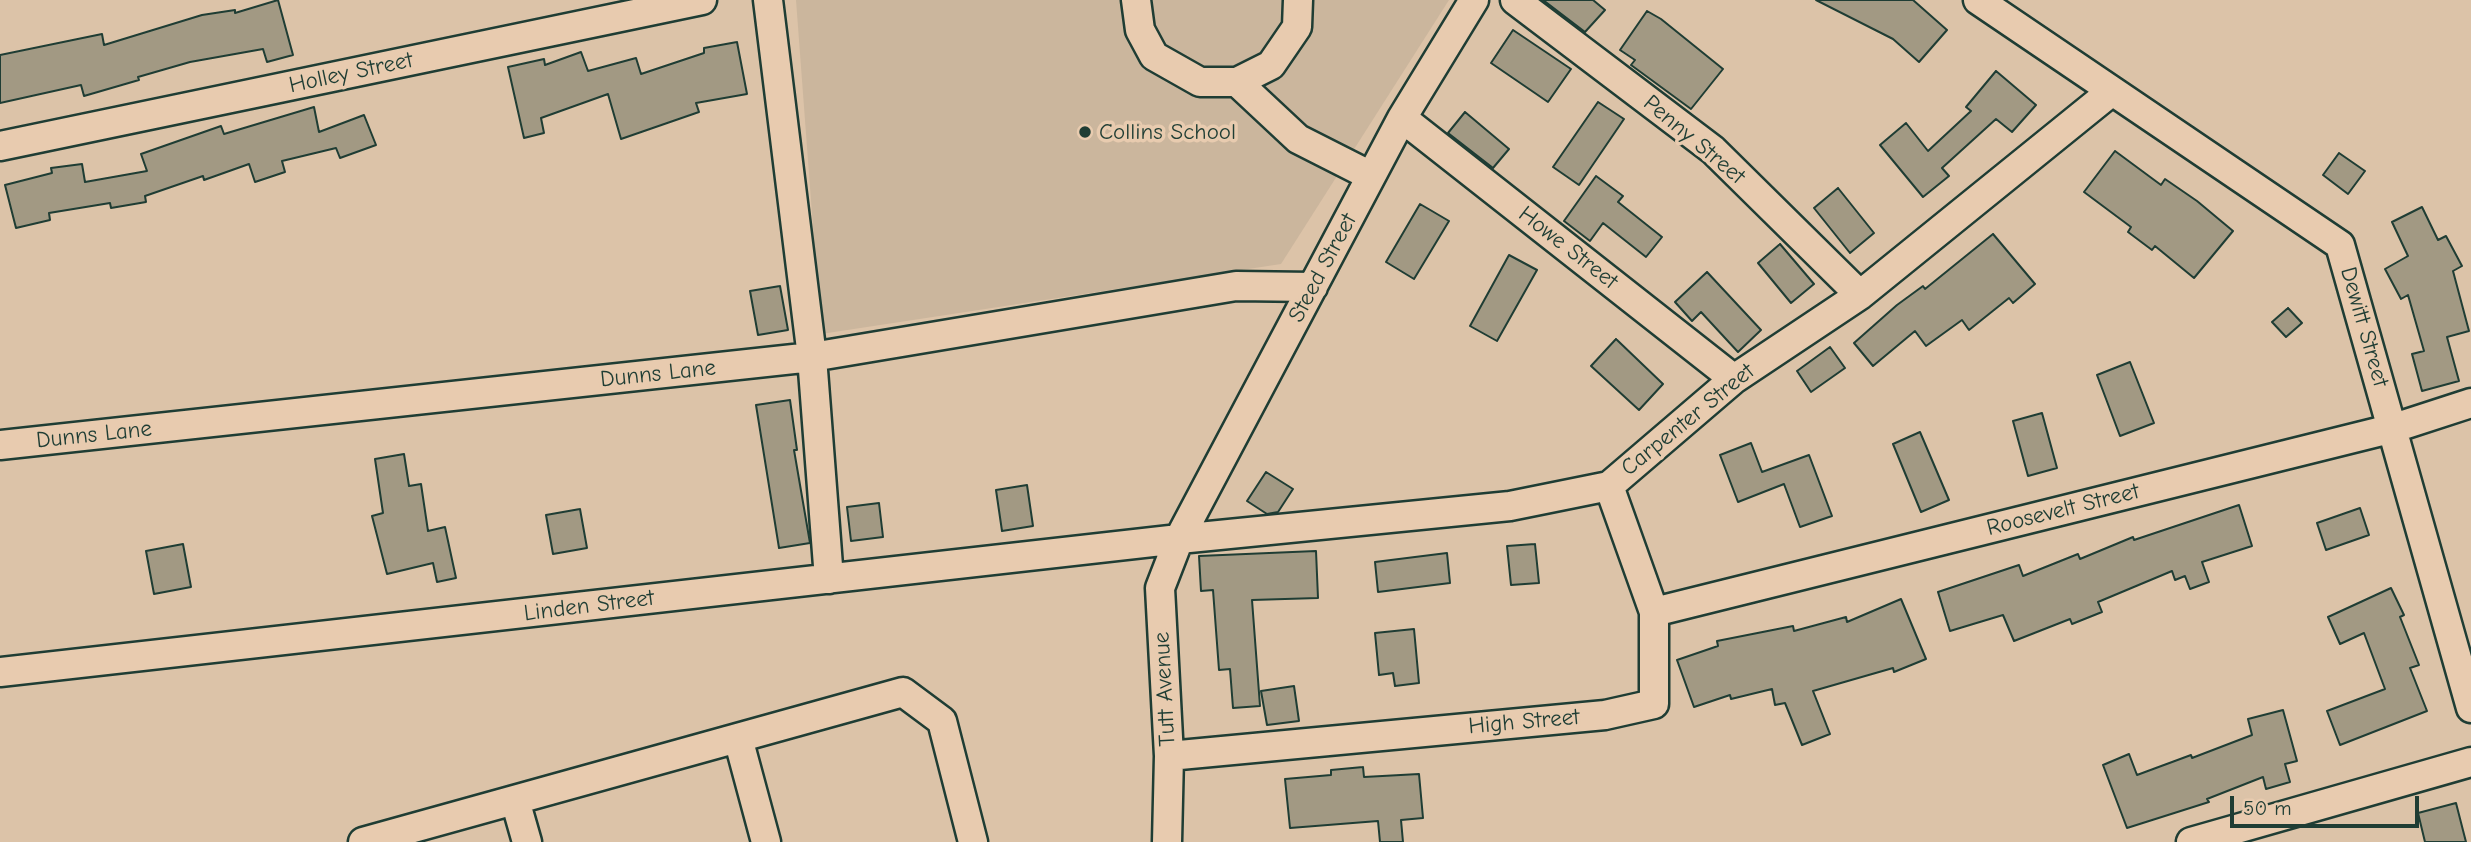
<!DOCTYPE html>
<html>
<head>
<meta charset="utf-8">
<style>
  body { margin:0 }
  #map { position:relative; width:2471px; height:842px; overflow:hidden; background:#dcc3a8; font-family:"Comic Neue",sans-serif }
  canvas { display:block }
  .scale { position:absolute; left:2230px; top:796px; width:189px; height:32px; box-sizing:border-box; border:4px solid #1f3d34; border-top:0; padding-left:9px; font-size:21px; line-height:24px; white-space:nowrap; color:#1f3d34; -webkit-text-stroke:5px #e8cbaf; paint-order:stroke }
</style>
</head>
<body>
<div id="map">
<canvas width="2471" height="842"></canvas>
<div class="scale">50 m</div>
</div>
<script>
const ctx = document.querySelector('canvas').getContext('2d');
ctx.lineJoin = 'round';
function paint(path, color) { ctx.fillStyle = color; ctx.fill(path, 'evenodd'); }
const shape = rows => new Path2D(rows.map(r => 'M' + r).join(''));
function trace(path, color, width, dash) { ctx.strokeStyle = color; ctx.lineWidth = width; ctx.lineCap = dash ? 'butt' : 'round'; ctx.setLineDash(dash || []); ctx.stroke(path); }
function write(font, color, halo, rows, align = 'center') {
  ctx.font = font + ' "Comic Neue",sans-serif'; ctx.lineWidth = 7; ctx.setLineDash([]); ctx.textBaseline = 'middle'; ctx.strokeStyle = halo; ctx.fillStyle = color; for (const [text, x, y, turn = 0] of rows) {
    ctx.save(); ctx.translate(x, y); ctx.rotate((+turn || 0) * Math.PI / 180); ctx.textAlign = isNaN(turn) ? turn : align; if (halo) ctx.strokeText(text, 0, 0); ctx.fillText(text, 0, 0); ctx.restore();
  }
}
paint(shape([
  [796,0,1449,0,1281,264,821,334]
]), '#cbb69d');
const building = shape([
  [278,0,293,55,267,62,263,49,190,62,138,77,139,80,84,96,81,85,0,103,0,55,102,34,104,45,202,15,235,10,235,13,278,0],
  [1543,0,1593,0,1605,10,1585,32,1543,0],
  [1816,0,1913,0,1947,30,1919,62,1893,39,1816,0],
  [1647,11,1661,19,1723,69,1691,109,1631,65,1635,60,1620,50,1647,11],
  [1513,30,1571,69,1548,102,1491,63,1513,30],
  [737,42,747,94,696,103,699,112,621,139,608,94,541,118,544,133,524,138,508,67,544,59,545,65,581,52,588,71,636,58,641,74,704,53,704,48,737,42],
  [1996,71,2036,105,2012,132,1996,119,1942,168,1949,176,1923,197,1880,145,1906,123,1928,151,1971,111,1966,107,1996,71],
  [1598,102,1624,119,1579,185,1553,167,1598,102],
  [314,107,319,132,364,115,376,145,340,158,336,148,282,161,285,172,255,182,249,164,204,180,203,176,145,196,146,202,111,208,110,203,49,213,50,220,16,228,5,185,52,173,51,168,82,164,85,182,147,171,141,154,221,126,224,134,314,107],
  [1465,112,1509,149,1493,168,1448,133,1465,112],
  [2115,151,2161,185,2165,179,2197,201,2233,231,2194,278,2155,246,2152,250,2128,232,2131,227,2084,192,2115,151],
  [2339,153,2365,171,2348,194,2323,175,2339,153],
  [1596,176,1623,196,1618,202,1662,237,1646,257,1603,223,1590,241,1564,221,1596,176],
  [1838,188,1874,233,1850,253,1814,208,1838,188],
  [1420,204,1449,221,1414,279,1386,262,1420,204],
  [2422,207,2438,240,2446,236,2462,266,2453,271,2469,331,2447,337,2459,381,2422,391,2412,354,2424,351,2408,295,2401,299,2385,269,2408,256,2392,222,2422,207],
  [1993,234,2035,284,2013,303,2009,298,1969,330,1962,320,1926,346,1915,331,1873,366,1854,343,1897,305,1923,286,1925,289,1993,234],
  [1780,244,1814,284,1791,303,1758,263,1780,244],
  [1509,255,1537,270,1497,341,1470,326,1509,255],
  [1707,272,1761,330,1738,352,1701,312,1692,321,1675,302,1707,272],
  [780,286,788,330,758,335,750,291,780,286],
  [2288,308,2302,323,2286,337,2272,322,2288,308],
  [1616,339,1663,384,1639,410,1591,366,1616,339],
  [1830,347,1845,368,1811,392,1797,371,1830,347],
  [2130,362,2154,423,2120,436,2097,375,2130,362],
  [790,400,797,450,794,450,810,543,779,548,756,405,790,400],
  [2042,413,2057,468,2028,476,2013,421,2042,413],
  [1920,432,1949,500,1921,512,1893,444,1920,432],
  [1751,443,1762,472,1809,455,1832,516,1800,527,1784,484,1738,502,1720,455,1751,443],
  [404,454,409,486,421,484,428,531,445,527,456,578,437,582,433,563,387,574,372,516,383,513,375,459,404,454],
  [1266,472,1293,489,1278,512,1267,514,1247,501,1266,472],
  [1027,485,1033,526,1002,531,996,490,1027,485],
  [879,503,883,537,851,541,847,507,879,503],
  [2239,505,2252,546,2202,562,2209,582,2190,589,2185,576,2175,580,2172,571,2098,602,2102,612,2072,624,2070,619,2014,641,2003,615,1950,631,1938,592,2019,565,2023,576,2078,554,2080,559,2133,537,2134,540,2239,505],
  [2360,508,2369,535,2326,550,2317,523,2360,508],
  [580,509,587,548,553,554,546,515,580,509],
  [183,544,191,587,154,594,146,551,183,544],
  [1535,544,1539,583,1511,585,1507,546,1535,544],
  [1316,551,1318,598,1252,600,1260,706,1233,708,1230,669,1219,670,1213,590,1201,591,1199,556,1316,551],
  [1447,553,1450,583,1378,592,1375,562,1447,553],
  [2391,588,2404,615,2400,617,2419,665,2410,668,2427,711,2340,745,2327,711,2385,689,2364,633,2340,644,2328,617,2391,588],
  [1901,599,1926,659,1894,672,1893,668,1813,691,1830,734,1802,745,1785,703,1775,705,1772,689,1731,699,1730,695,1694,707,1677,660,1718,646,1717,641,1793,626,1794,631,1846,617,1847,622,1901,599],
  [1414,629,1419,683,1395,686,1393,673,1379,675,1375,633,1414,629],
  [1294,686,1299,721,1267,725,1261,691,1294,686],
  [2283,710,2297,761,2285,764,2290,782,2266,789,2263,777,2207,799,2209,802,2127,828,2103,765,2129,754,2137,775,2191,755,2192,758,2252,735,2248,719,2283,710],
  [1363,767,1364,777,1419,774,1423,818,1401,820,1403,842,1380,842,1378,821,1290,828,1285,779,1331,775,1331,770,1363,767],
  [2456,803,2466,842,2425,842,2418,813,2456,803]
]);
paint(building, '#a29983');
trace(building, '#1f3d34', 2);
const minor = shape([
  [768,0,812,357,829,579],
  [1136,0,1140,30,1154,56,1200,82,1237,82,1271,65,1297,27,1298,0],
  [1515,0,1713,150,1860,295],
  [1978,0,2340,245,2471,708],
  [1237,82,1298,139,1371,176],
  [1402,118,1734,379],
  [0,146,702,0],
  [0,445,812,357,1236,286,1313,287],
  [1654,612,2394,428,2471,403],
  [0,672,1179,539,1510,506,1609,486,1734,379,1860,295,2112,91],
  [738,738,766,842],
  [1169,756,1605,715,1654,704,1654,612,1609,486],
  [515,800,527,842],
  [363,842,903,692,942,721,973,842],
  [1167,842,1169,756,1160,588,1179,539,1402,118,1474,0],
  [2191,842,2471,762]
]);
trace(minor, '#1f3d34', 33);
trace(minor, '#e8cbaf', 28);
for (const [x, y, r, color] of [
  [1085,132,7,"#1f3d34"]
]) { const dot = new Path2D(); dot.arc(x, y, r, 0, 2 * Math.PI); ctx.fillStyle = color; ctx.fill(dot); trace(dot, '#e8cbaf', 2.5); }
write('23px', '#1f3d34', '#e8cbaf', [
  ["Holley Street",351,73,-12],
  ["Penny Street",1694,140,40],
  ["Howe Street",1568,248,38],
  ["Steed Street",1323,268,-62],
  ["Dewitt Street",2364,327,74],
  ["Dunns Lane",658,374,-6],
  ["Carpenter Street",1688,420,-39],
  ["Dunns Lane",94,435,-6],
  ["Roosevelt Street",2063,510,-14],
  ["Linden Street",589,606,-7],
  ["Tutt Avenue",1165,689,-93],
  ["High Street",1524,722,-5]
]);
write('23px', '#1f3d34', '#e8cbaf', [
  ["Collins School",1099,132]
], 'left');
</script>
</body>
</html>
